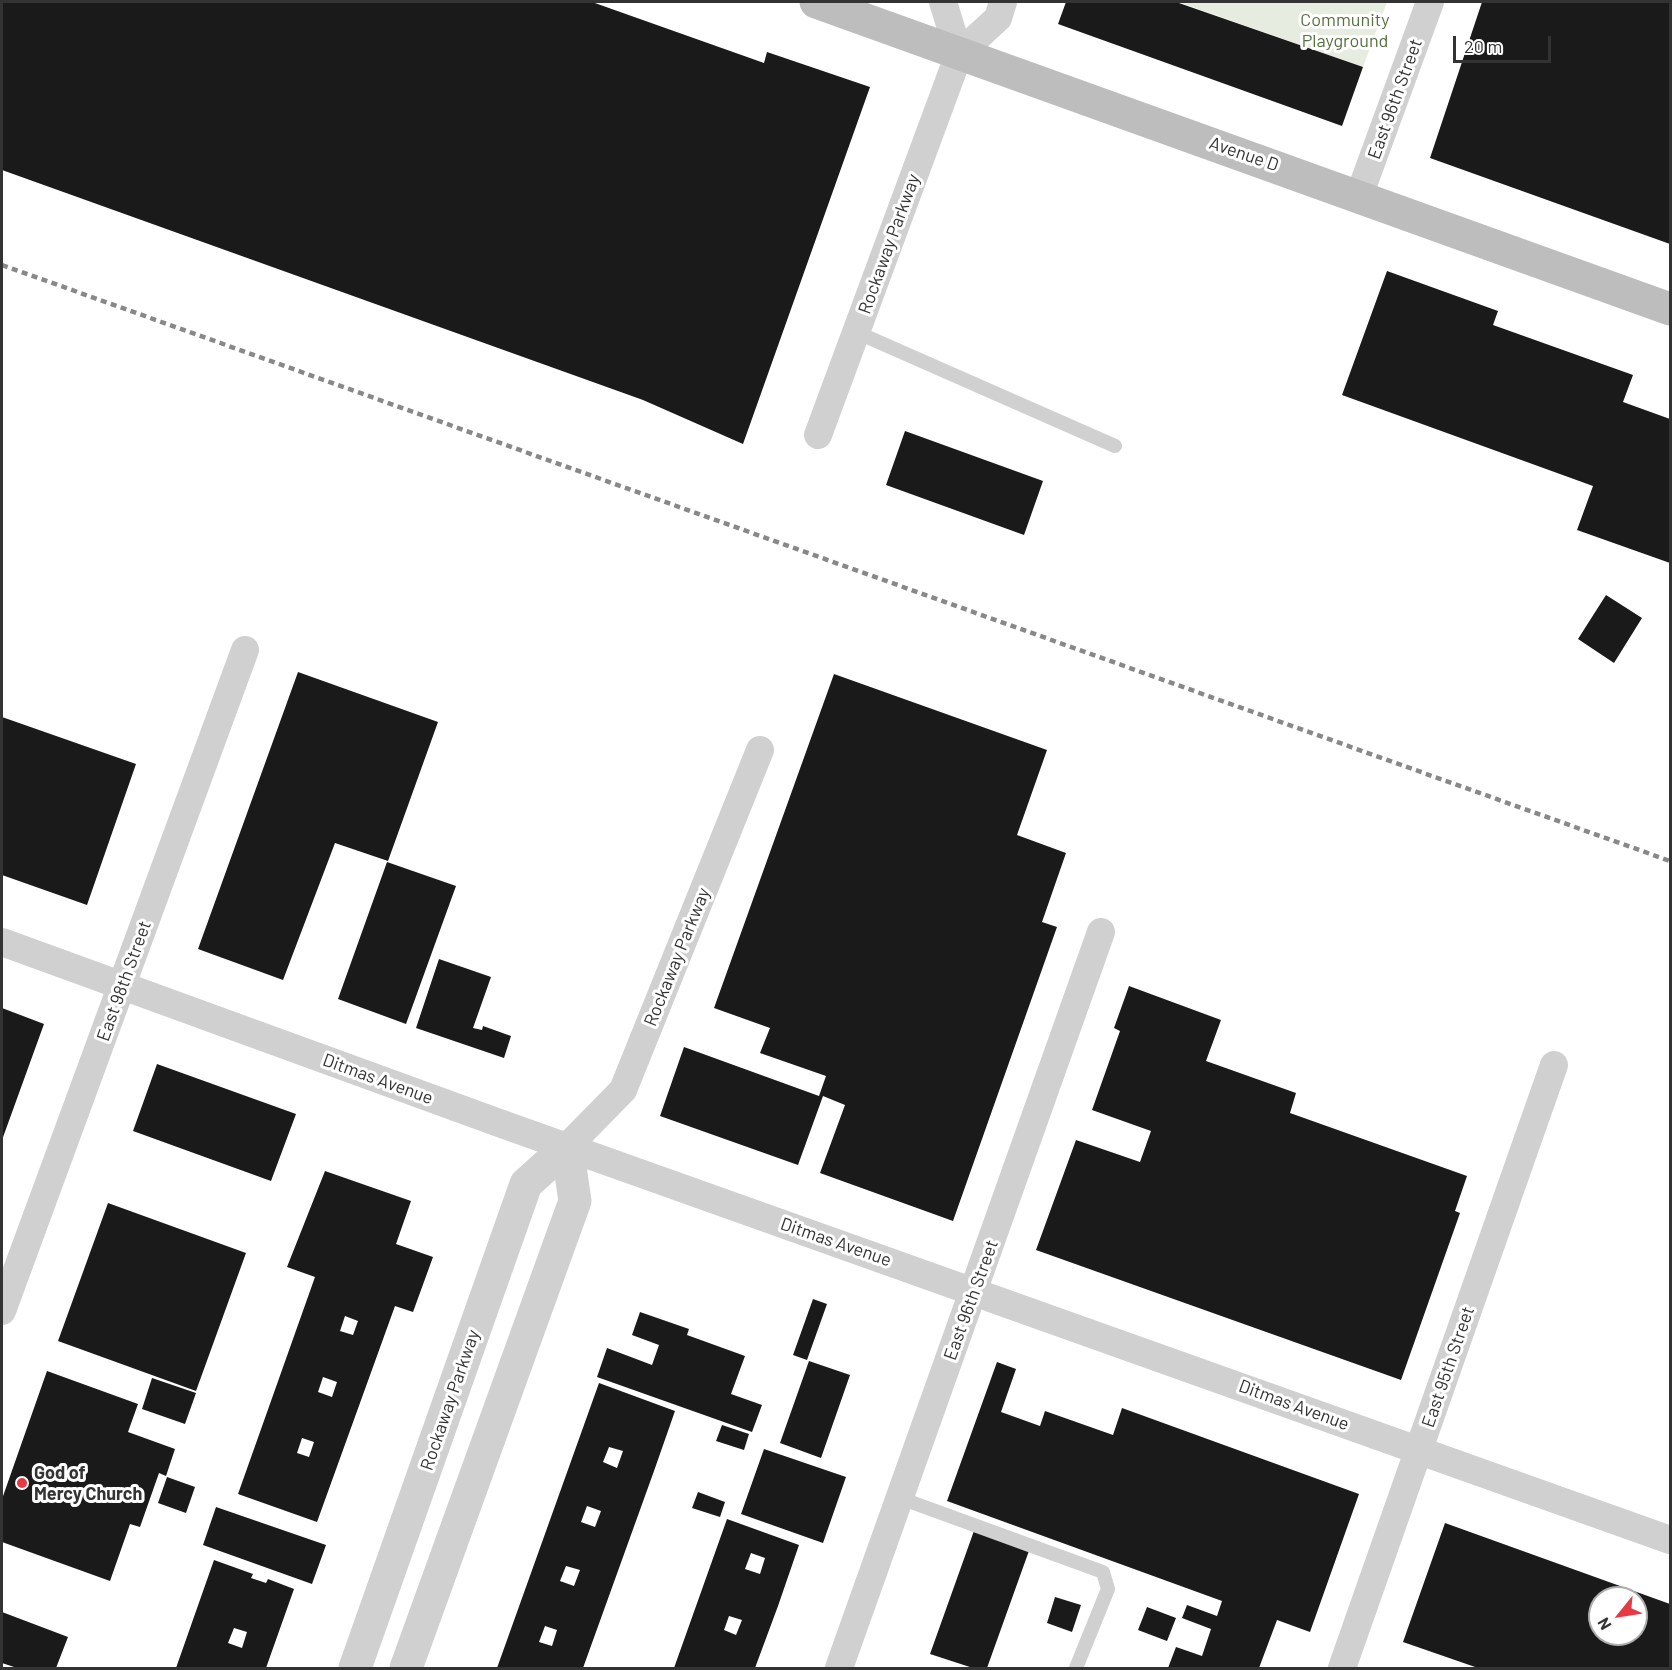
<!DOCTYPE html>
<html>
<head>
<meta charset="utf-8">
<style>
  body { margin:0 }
  #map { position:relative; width:1672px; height:1670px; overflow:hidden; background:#fff; font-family:Barlow,sans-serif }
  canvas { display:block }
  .frame { position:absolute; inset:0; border:3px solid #333; pointer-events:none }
  .north { position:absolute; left:1588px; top:1586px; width:60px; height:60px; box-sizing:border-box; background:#fff; border:2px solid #adadad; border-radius:50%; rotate:240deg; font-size:16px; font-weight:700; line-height:24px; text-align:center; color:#333 }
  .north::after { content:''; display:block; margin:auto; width:21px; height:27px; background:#e63946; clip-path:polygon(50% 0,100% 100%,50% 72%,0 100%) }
  .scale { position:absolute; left:1453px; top:36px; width:98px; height:27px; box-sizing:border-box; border:3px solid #333; border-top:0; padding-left:8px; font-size:18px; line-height:21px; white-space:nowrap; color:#333; -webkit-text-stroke:4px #fff; paint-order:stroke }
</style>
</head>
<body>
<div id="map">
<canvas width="1672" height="1670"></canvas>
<div class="frame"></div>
<div class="north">N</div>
<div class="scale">20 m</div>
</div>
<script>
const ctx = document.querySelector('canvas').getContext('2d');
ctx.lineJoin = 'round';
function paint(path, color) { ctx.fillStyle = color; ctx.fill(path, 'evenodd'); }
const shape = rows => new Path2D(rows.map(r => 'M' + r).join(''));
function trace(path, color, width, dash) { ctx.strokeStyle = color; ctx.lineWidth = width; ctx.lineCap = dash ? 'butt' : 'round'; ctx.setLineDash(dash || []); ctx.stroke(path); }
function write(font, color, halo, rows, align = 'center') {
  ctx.font = font + ' Barlow,sans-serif'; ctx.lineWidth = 6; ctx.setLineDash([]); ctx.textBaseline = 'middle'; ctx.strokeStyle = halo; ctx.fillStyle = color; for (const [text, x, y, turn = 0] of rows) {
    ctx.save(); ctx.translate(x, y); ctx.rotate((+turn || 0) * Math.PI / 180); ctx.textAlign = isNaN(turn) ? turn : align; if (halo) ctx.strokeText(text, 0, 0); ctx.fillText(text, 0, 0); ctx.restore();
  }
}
paint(shape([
  [1178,2,1387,2,1363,67]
]), '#e6ecdf');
paint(shape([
  [2,2,592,2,764,63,767,52,870,87,743,444,643,400,2,170],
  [1066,2,1176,2,1363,67,1342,126,1058,24],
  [1482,2,1670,2,1670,244,1430,158],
  [1387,271,1498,311,1493,325,1633,375,1623,402,1670,419,1670,563,1577,530,1593,486,1342,395],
  [905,431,1043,481,1024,535,886,485],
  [1606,595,1642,618,1614,663,1578,639],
  [298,672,438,722,388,861,335,843,283,980,198,949],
  [834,674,1047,750,1017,835,1066,853,1042,922,1057,927,953,1221,820,1173,845,1105,823,1096,798,1165,660,1116,684,1047,819,1096,826,1076,760,1053,770,1028,714,1008],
  [2,717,136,764,87,905,2,875],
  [387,862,456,886,406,1024,338,999],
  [439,959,491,977,473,1028,482,1030,483,1026,511,1036,504,1058,416,1028],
  [1129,986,1221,1020,1206,1061,1296,1093,1290,1113,1467,1176,1455,1211,1460,1213,1401,1380,1036,1250,1076,1140,1140,1162,1151,1131,1092,1110,1120,1031,1114,1028],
  [2,1008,44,1024,2,1140],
  [157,1064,296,1114,271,1181,133,1131],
  [325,1171,411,1201,396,1244,433,1257,413,1312,395,1306,317,1522,238,1494,315,1277,287,1267],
  [345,1316,358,1321,353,1335,340,1331],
  [323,1377,337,1382,332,1397,318,1392],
  [302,1438,314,1442,309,1457,297,1453],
  [108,1203,246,1253,196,1391,58,1341],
  [813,1299,827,1304,807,1360,793,1355],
  [640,1312,689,1329,687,1335,745,1356,731,1394,762,1405,752,1432,597,1377,607,1348,652,1365,659,1345,632,1335],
  [809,1361,850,1375,821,1458,780,1443],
  [997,1362,1016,1369,1001,1412,1040,1426,1045,1411,1113,1435,1122,1408,1359,1494,1310,1632,1277,1620,1259,1668,1168,1668,1176,1647,1202,1656,1211,1629,1182,1618,1187,1605,1217,1616,1222,1601,947,1501],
  [47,1371,138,1404,128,1432,175,1449,166,1476,159,1473,140,1527,130,1524,110,1581,2,1542,2,1499],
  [152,1378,196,1393,185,1424,142,1409],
  [599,1383,675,1411,654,1471,583,1668,497,1668],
  [609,1447,623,1451,617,1468,603,1462],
  [587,1506,601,1511,595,1527,581,1522],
  [566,1566,580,1570,574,1586,560,1581],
  [545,1626,557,1630,552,1646,539,1642],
  [722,1425,749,1434,744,1450,716,1441],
  [764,1449,846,1477,823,1543,741,1514],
  [167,1477,195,1487,186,1513,158,1503],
  [698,1492,725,1502,720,1517,692,1508],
  [216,1507,326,1545,312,1584,203,1545],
  [727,1519,799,1545,778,1606,755,1668,674,1668],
  [751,1553,765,1558,760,1574,745,1569],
  [729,1616,742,1620,736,1635,724,1630],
  [1445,1523,1670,1604,1670,1668,1478,1668,1403,1642],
  [1600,1598,1636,1598,1636,1634,1600,1634],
  [975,1528,1030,1548,987,1668,973,1668,930,1654],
  [214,1560,253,1574,251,1578,266,1583,268,1579,294,1589,266,1668,176,1668],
  [234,1628,247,1632,242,1648,228,1643],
  [1055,1597,1081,1605,1072,1632,1047,1623],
  [1147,1607,1176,1618,1167,1641,1138,1630],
  [2,1612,68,1637,56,1668,17,1668,2,1663]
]), '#1a1a1a');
trace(shape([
  [856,332,1115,446],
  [900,1498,1103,1572,1108,1589,1076,1668]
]), '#d0d0d0', 14);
trace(shape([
  [943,2,959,54],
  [1359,196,1430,2],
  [818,435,959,54,998,18,1003,2],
  [2,942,502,1124,1670,1540],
  [567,1147,623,1090,760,750],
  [2,1311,245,650],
  [839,1668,1101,932],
  [1342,1668,1554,1065]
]), '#d0d0d0', 28);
trace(shape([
  [355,1668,526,1184,567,1147],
  [406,1668,575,1201,567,1147]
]), '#d0d0d0', 33);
trace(shape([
  [816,2,1670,309]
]), '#bdbdbd', 33);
trace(shape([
  [2,265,1670,861]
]), '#888', 4.5, [6, 4.5]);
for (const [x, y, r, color] of [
  [22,1483,6,"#e63946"]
]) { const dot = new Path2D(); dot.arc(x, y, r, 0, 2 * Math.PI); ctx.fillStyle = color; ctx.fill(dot); trace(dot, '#fff', 2); }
write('18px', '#56703f', '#fff', [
  ["Community",1345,20],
  ["Playground",1345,41]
]);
write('18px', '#333', '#fff', [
  ["East 96th Street",1395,99,-70],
  ["Avenue D",1244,154,19],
  ["Rockaway Parkway",889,244,-70],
  ["Rockaway Parkway",677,957,-68],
  ["East 98th Street",124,981,-70],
  ["Ditmas Avenue",378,1079,20],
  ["Ditmas Avenue",836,1242,19],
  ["East 96th Street",971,1300,-70],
  ["East 95th Street",1448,1367,-71],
  ["Rockaway Parkway",450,1400,-71],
  ["Ditmas Avenue",1294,1405,20]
]);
write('bold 18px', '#333', '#fff', [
  ["God of",34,1473],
  ["Mercy Church",34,1494]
], 'left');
</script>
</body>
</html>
